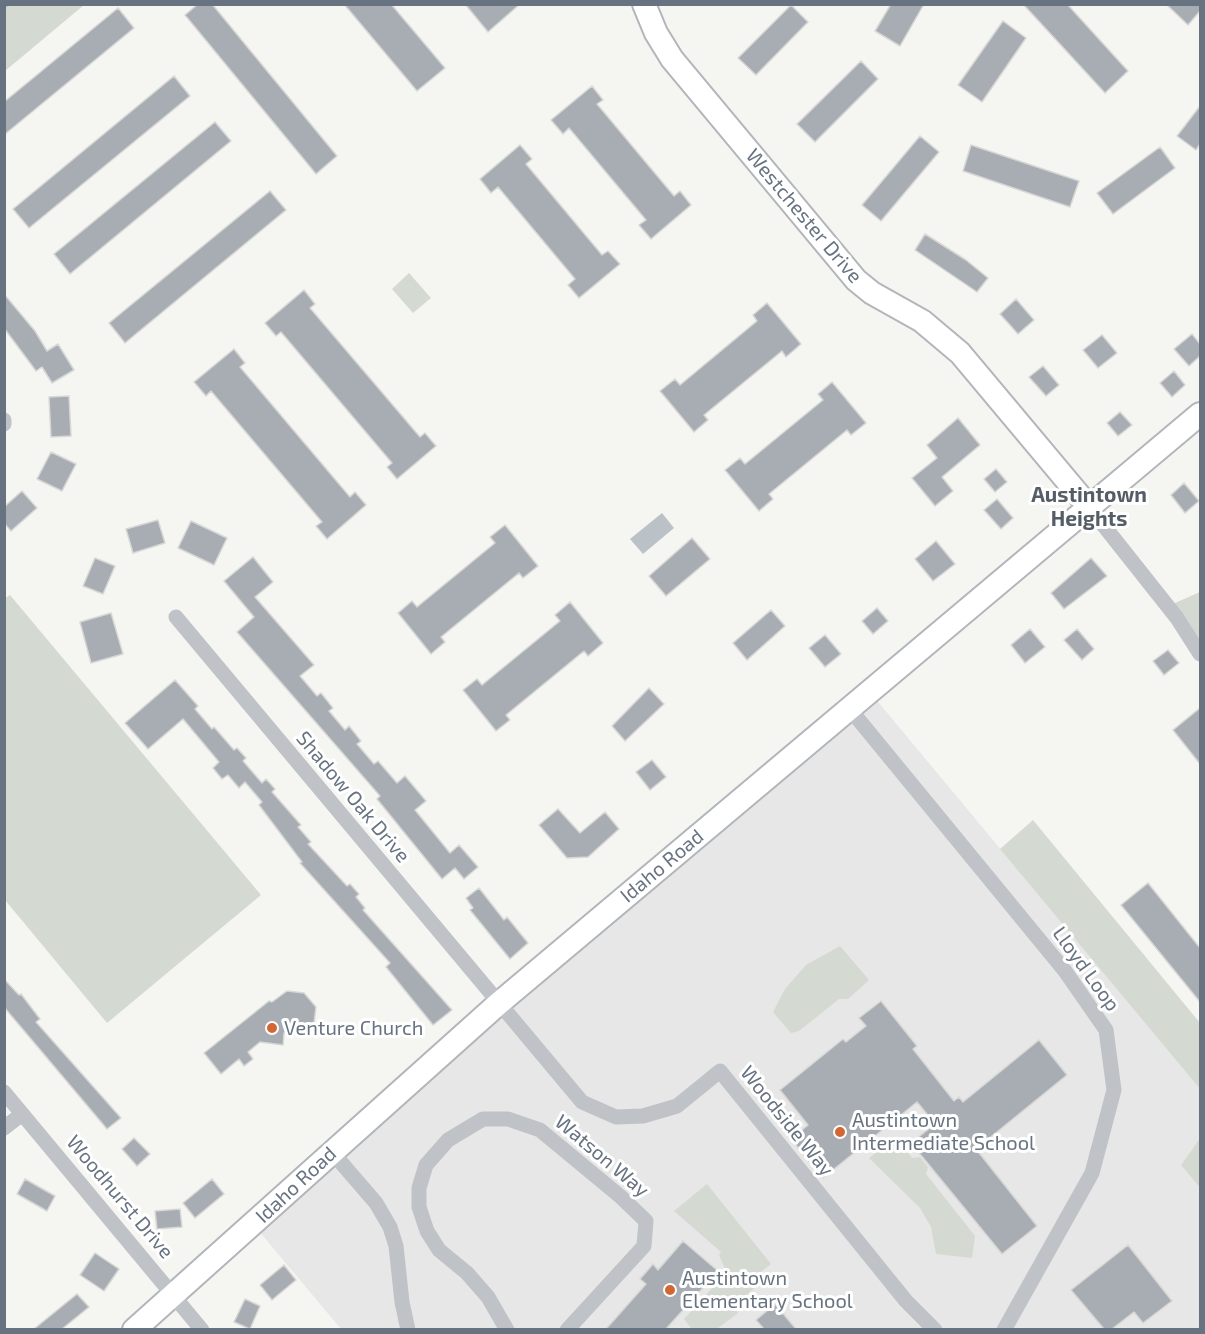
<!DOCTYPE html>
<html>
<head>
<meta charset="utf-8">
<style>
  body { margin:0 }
  #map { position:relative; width:1205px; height:1334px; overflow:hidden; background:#f5f5f2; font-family:"Exo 2",sans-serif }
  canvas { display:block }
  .frame { position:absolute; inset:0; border:6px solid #677381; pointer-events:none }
</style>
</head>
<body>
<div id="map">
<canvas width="1205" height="1334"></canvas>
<div class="frame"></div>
</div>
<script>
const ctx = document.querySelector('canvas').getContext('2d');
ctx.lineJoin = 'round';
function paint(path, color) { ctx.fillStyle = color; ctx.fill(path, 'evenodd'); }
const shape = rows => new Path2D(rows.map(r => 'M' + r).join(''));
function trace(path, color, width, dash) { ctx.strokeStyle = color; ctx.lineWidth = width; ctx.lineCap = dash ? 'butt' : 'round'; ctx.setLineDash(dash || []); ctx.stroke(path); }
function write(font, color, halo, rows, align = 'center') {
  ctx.font = font + ' "Exo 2",sans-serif'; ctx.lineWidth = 6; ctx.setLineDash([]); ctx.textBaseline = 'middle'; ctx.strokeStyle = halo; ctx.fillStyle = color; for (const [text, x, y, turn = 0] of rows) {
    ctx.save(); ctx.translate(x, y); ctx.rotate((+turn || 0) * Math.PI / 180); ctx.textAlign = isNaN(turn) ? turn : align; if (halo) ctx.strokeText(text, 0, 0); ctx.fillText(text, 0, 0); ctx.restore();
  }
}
paint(shape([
  [869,691,1200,1089,1200,1138,1181,1165,1200,1188,1200,1329,341,1329,253,1224]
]), '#e6e7e6');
paint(shape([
  [5,4,84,4,84,5,5,71],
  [409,273,431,298,413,313,392,289],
  [1200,592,1200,654,1168,606],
  [10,595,261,895,107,1023,5,900,4,599],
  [1033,820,1200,1023,1200,1089,1000,849],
  [840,946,869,980,848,999,839,999,799,1031,791,1033,773,1012,785,989,806,965],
  [894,1138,900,1139,900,1143,912,1158,920,1157,928,1167,926,1174,975,1236,972,1258,936,1254,931,1227,920,1208,869,1158],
  [1200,1138,1200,1188,1181,1165],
  [707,1184,771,1264,752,1279,756,1287,733,1306,738,1313,717,1329,692,1329,684,1319,724,1275,725,1269,719,1255,721,1252,674,1211]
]), '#d4dad2');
paint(shape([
  [662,513,674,528,643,554,630,539]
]), '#bac2c8');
trace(shape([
  [4,7,8,4]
]), '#bac2c8', 4);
const building = shape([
  [198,4,212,4,337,156,316,174,185,15,198,4],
  [344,4,391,4,445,68,417,91,344,4],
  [465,4,520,4,488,32,465,4],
  [891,4,924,4,900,46,875,31,891,4],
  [1023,4,1067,4,1128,71,1105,93,1023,4],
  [1166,4,1200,4,1200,11,1188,25,1166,4],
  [791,5,808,22,756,75,738,58,791,5],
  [118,8,134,28,4,135,4,102,118,8],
  [1003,21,1026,38,982,102,958,85,1003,21],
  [861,61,878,79,815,142,797,124,861,61],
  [174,76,190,96,29,228,13,209,174,76],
  [592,86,603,100,597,104,674,196,680,191,691,205,651,239,639,225,646,220,569,128,563,134,551,120,592,86],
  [1200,106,1200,144,1196,150,1177,136,1200,106],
  [215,122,231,141,70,274,54,254,215,122],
  [920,136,939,152,881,221,862,205,920,136],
  [520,145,532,159,526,164,602,255,608,251,620,264,579,298,568,285,575,279,498,187,491,193,480,179,520,145],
  [971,145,1079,181,1070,207,963,171,971,145],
  [1160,147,1175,168,1113,214,1097,193,1160,147],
  [270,191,286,210,125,343,109,323,270,191],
  [925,234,966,260,988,278,977,292,915,250,925,234],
  [304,290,315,304,310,308,420,437,425,433,436,446,397,479,387,467,392,463,281,332,276,336,265,323,304,290],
  [4,294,35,331,47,351,58,344,74,370,52,383,42,367,36,371,4,328,4,294],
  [1016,299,1034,320,1018,334,1000,314,1016,299],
  [767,303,801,344,786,357,782,351,704,415,708,420,694,432,660,391,675,379,680,385,757,321,753,315,767,303],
  [1192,334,1200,344,1200,356,1189,366,1174,349,1192,334],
  [1102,335,1117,353,1098,368,1083,350,1102,335],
  [234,349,245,363,240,367,350,497,355,492,366,505,327,539,316,526,322,522,211,391,206,396,194,382,234,349],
  [1043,366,1059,385,1046,396,1029,377,1043,366],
  [1174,371,1185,385,1172,397,1160,383,1174,371],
  [832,382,866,423,851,435,847,430,769,494,773,499,759,511,725,470,740,458,745,464,823,400,818,394,832,382],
  [69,396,71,436,51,437,49,397,69,396],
  [1120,412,1132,425,1118,436,1107,423,1120,412],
  [958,418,980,445,942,477,953,491,935,506,912,478,937,458,927,445,958,418],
  [51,452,76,464,62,491,37,479,51,452],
  [996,469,1007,482,995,492,984,479,996,469],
  [1184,483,1199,501,1185,513,1171,495,1184,483],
  [22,491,37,508,11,531,4,523,4,507,22,491],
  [997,499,1013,518,1001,529,984,510,997,499],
  [158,520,165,543,133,553,126,529,158,520],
  [191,521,227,538,214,565,178,548,191,521],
  [505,525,538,566,523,578,519,573,441,637,445,642,431,654,398,613,412,601,417,607,495,543,490,537,505,525],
  [692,538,710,559,666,596,649,576,692,538],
  [936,541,955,564,933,581,915,559,936,541],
  [253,557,273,582,255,597,314,665,300,676,317,696,321,693,333,708,329,711,345,730,349,726,361,741,357,744,374,764,378,761,397,783,405,776,426,801,415,810,450,853,459,845,478,867,464,879,455,868,442,879,377,799,380,796,237,632,254,617,224,581,253,557],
  [95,558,115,566,103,594,83,586,95,558],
  [1091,558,1107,576,1064,609,1051,593,1091,558],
  [570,602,603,643,588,656,584,651,506,715,510,720,496,731,463,690,477,679,482,685,560,621,555,615,570,602],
  [877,608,888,621,873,634,862,621,877,608],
  [771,610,785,626,747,660,733,643,771,610],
  [111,613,123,654,91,663,80,622,111,613],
  [1030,629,1045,647,1025,663,1011,645,1030,629],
  [1077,629,1094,649,1082,660,1064,640,1077,629],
  [825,635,841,654,825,667,809,648,825,635],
  [1168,650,1179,663,1164,675,1153,661,1168,650],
  [175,680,198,706,195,709,212,729,214,727,234,750,237,748,246,758,243,761,262,783,266,779,275,789,272,792,301,825,298,827,311,842,308,844,347,886,350,884,359,894,356,897,365,908,363,910,452,1010,433,1025,386,967,390,963,300,863,302,862,259,805,262,802,245,782,239,788,228,775,222,779,213,768,219,762,183,719,148,749,125,723,175,680],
  [649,688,664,704,625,741,612,726,649,688],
  [1200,708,1200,764,1173,730,1200,708],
  [652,760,666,777,650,790,636,772,652,760],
  [558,809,580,833,605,812,619,829,588,857,567,858,539,825,558,809],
  [1148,883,1200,948,1200,1002,1121,905,1148,883],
  [479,888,504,920,507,917,528,943,510,959,470,910,473,908,466,898,479,888],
  [4,979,19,995,21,994,40,1019,36,1022,121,1118,107,1129,4,1007,4,979],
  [287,991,304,993,316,1007,314,1023,300,1035,284,1033,283,1045,260,1042,248,1052,253,1059,244,1066,239,1059,221,1074,204,1053,269,1001,272,1002,287,991],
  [881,1001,917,1046,913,1049,954,1101,959,1097,963,1102,1039,1040,1067,1075,976,1149,1037,1226,1002,1254,911,1143,935,1124,917,1102,823,1178,791,1139,808,1125,780,1090,843,1039,846,1042,866,1026,859,1018,881,1001],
  [134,1138,150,1154,137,1166,122,1149,134,1138],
  [25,1179,55,1196,47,1211,17,1194,25,1179],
  [212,1179,224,1194,195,1218,183,1203,212,1179],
  [180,1209,182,1227,157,1229,155,1211,180,1209],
  [683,1241,718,1271,666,1329,606,1329,646,1284,640,1279,653,1264,658,1270,683,1241],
  [1128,1245,1172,1301,1143,1323,1134,1312,1112,1329,1104,1329,1071,1290,1128,1245],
  [95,1253,119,1269,104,1291,80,1275,95,1253],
  [284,1265,296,1280,272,1300,260,1285,284,1265],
  [77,1294,89,1307,62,1329,34,1329,77,1294],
  [245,1299,260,1306,250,1329,234,1322,245,1299],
  [775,1304,796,1329,764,1329,756,1320,775,1304]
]);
paint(building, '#a7adb3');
trace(building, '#d7d7d5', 1.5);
const secondary = shape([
  [644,4,656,33,672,59,856,280,872,293,922,321,960,353,1089,507],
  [134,1330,498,1004,1200,414]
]);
trace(secondary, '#b2b6ba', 26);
trace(shape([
  [4,420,4,424],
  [1089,507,1177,618,1200,654],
  [176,617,582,1102,616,1117,643,1116,677,1106,720,1071,906,1301,935,1330],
  [849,708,1065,971,1106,1030,1114,1090,1092,1173,1004,1330],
  [4,1092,202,1330],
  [4,1128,22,1114],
  [332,1152,376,1203,390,1227,396,1246,402,1302,408,1330],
  [507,1330,488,1297,467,1273,439,1250,427,1231,419,1207,419,1188,426,1165,448,1140,483,1119,508,1119,540,1130,621,1197,646,1221,644,1246,567,1330]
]), '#bfc2c6', 15);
trace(secondary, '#fff', 22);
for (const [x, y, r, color] of [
  [272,1028,6,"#d26736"],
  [840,1132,6,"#d26736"],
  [670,1290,6,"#d26736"]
]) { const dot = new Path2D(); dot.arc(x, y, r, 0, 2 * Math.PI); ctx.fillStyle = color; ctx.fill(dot); trace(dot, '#fff', 2); }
write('20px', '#677381', '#fff', [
  ["Westchester Drive",804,216,50],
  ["Shadow Oak Drive",353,797,50],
  ["Idaho Road",662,866,-40],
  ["Lloyd Loop",1086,969,54],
  ["Woodside Way",787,1121,51],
  ["Watson Way",602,1156,40],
  ["Idaho Road",296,1185,-43],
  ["Woodhurst Drive",120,1197,50]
]);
write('20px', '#677381', '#fff', [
  ["Venture Church",284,1028],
  ["Austintown",852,1120],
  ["Intermediate School",852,1143],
  ["Austintown",682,1278],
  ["Elementary School",682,1301]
], 'left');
write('bold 21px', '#555d66', '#fff', [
  ["Austintown",1089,495],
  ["Heights",1089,519]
]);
</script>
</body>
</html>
